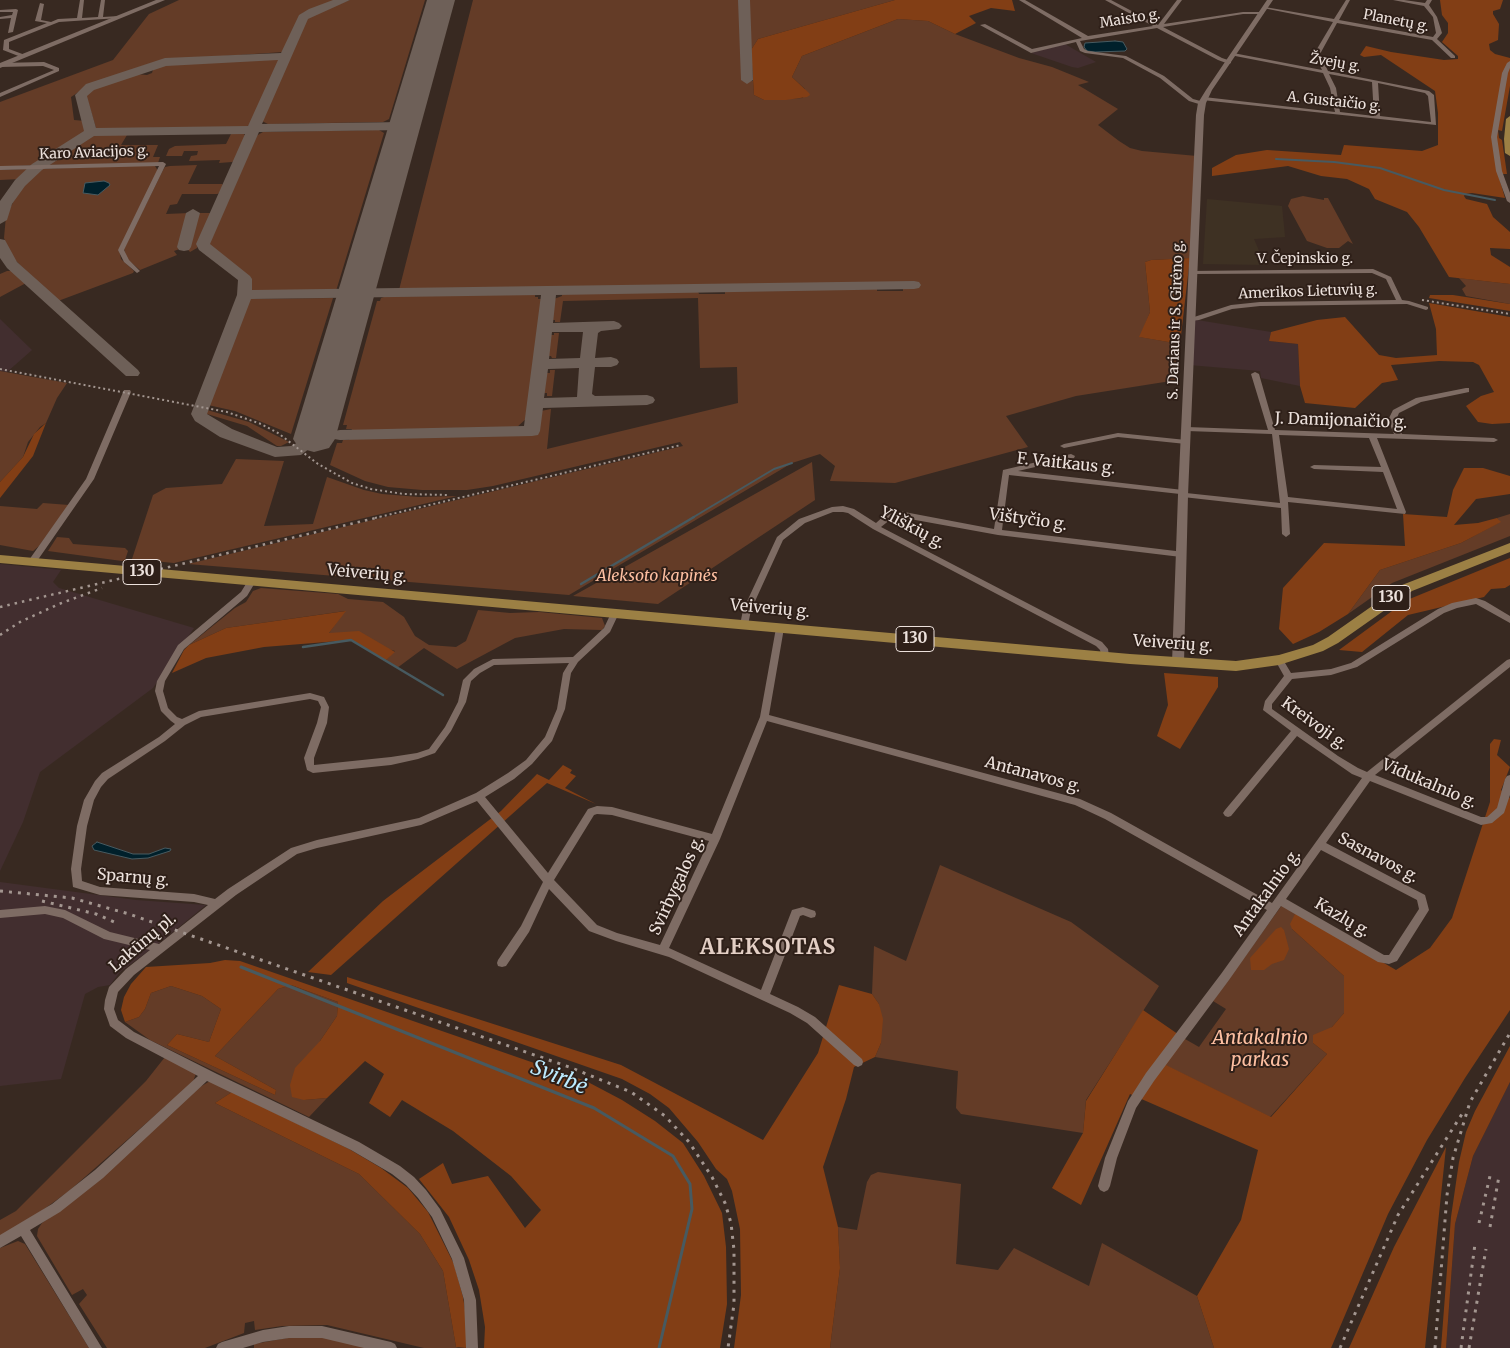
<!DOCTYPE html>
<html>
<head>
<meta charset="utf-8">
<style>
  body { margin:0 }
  canvas { display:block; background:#382921 }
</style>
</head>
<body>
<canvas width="1510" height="1348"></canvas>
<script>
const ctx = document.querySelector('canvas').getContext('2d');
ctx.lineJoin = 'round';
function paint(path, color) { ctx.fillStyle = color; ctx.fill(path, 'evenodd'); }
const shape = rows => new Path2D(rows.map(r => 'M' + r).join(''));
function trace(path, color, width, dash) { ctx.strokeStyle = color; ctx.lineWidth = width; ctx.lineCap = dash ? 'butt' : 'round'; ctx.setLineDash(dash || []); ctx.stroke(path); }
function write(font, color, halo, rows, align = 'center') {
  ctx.font = font + ' Merriweather,serif'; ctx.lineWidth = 4; ctx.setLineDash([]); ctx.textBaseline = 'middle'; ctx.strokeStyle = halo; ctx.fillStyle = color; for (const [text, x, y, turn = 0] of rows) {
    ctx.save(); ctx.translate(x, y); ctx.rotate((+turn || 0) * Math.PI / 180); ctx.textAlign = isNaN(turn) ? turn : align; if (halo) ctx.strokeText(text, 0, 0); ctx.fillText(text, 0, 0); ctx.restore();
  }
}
paint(shape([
  [1065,44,1096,62,1078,68,1072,67,1031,53],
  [0,319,32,350,7,372,0,371],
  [1191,319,1271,332,1269,341,1298,344,1300,386,1261,378,1260,371,1189,365],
  [0,564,61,570,53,582,59,588,194,628,153,688,40,772,23,822,0,871],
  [0,882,136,900,206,905,162,941,120,972,110,985,98,987,85,994,61,1079,0,1086],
  [1510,1082,1510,1348,1446,1348,1455,1224,1473,1156]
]), '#422e2f');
paint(shape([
  [1207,199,1282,206,1285,237,1254,239,1265,265,1203,264]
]), '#3e3123');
paint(shape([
  [179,0,339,0,303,13,283,52,165,60,143,66,86,87,71,97,74,120,85,121,87,129,84,133,35,165,0,167,0,102,113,60,149,14],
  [350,0,425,0,389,119,383,122,268,124,262,121,308,17,314,13],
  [473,0,741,0,742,81,753,81,754,95,764,100,803,98,805,89,792,77,802,56,898,19,928,21,955,34,1019,58,1052,67,1089,82,1078,85,1118,109,1098,125,1119,141,1130,148,1142,151,1197,156,1190,258,1151,260,1145,262,1150,312,1140,337,1180,344,1177,380,1076,396,1006,416,1028,447,895,483,830,481,835,466,820,454,792,463,569,595,188,564,683,446,680,442,493,486,467,490,422,490,388,487,365,481,330,465,337,443,342,443,343,440,349,440,350,437,537,434,541,411,551,409,547,449,738,403,737,367,700,368,698,298,563,301,560,322,555,322,555,320,551,320,554,299,562,296,562,293,698,291,699,294,725,294,725,291,877,289,877,291,903,291,903,288,916,288,915,283,399,290],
  [748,0,895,0,758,39,751,50],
  [275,58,281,58,252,124,243,128,98,130,96,128,86,95,93,89,135,74,147,75,152,73,154,67,164,64],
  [379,130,384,133,336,291,255,292,251,289,250,282,246,276,208,243,256,136,263,132],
  [238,132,243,133,246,137,236,160,232,162,219,163,220,160,189,161,191,156,197,155,198,151,184,151,182,156,166,156,169,149,175,146,226,144,231,134,214,133],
  [150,134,127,135,121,145,158,145,153,157,160,157,158,163,45,165,93,135],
  [150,165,155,166,158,171,119,249,121,259,134,271,133,273,58,301,16,261,9,250,4,238,6,216,20,189,39,169],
  [197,165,188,184,222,184,224,186,220,193,217,194,182,194,177,204,170,205,166,214,190,213,182,248,174,251,177,255,140,270,127,259,124,249,162,172,165,167,170,166],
  [30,169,20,179,0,180,0,170],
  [1303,196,1324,200,1324,198,1328,198,1353,244,1348,241,1339,248,1327,248,1307,241,1288,206,1291,199],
  [195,213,212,213,197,248,190,252,186,247],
  [7,271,13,271,26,283,0,297,0,274],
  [1459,278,1510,284,1510,304,1466,296,1462,289,1466,286],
  [535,294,535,297,538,297,538,299,543,299,528,417,516,428,351,431,352,429,346,429,347,425,343,425,377,301,380,301,381,298,387,296],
  [333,298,291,434,235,411,208,405,249,299],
  [554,333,559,333,556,358,552,358,551,356,547,356,549,335,554,335],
  [550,370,555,370,552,396,547,396,547,393,543,393,545,373,550,373],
  [0,371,67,383,57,398,46,423,40,427,28,442,23,457,0,482],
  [207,410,249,422,289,442,281,446,277,446,247,426,207,414],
  [236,459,284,461,264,526,313,524,327,477,364,490,382,494,419,497,457,496,174,563,132,559,153,495,166,488,222,484],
  [812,462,815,500,658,604,573,596],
  [43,503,69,505,39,546,33,551,0,545,0,506,37,509],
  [1510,514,1510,536,1392,583,1348,614,1380,570,1461,543,1500,522,1497,518],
  [57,537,69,538,73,544,125,548,128,551,125,560,122,561,48,551],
  [261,588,338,594,348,599,383,602,404,617,415,636,429,645,456,647,466,641,478,610,510,613,539,612,602,618,605,626,602,630,564,629,515,638,457,669,424,648,397,668,385,661,395,651,329,633,345,611,226,628,189,645,235,608,246,602,253,591],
  [940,865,1071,922,1159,986,1086,1100,1083,1133,961,1114,956,1108,958,1071,875,1057,881,1043,879,1004,872,994,874,946,906,961],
  [1282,905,1296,912,1292,929,1344,976,1344,1013,1332,1027,1313,1043,1327,1054,1270,1117,1165,1065,1185,1039,1199,1047,1226,1009,1213,1001],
  [291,985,338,1002,337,1016,320,1041,304,1100,327,1098,309,1117,150,1040,125,1022,139,1017,145,1009,151,993,171,986,202,996,221,1009,209,1042,177,1034,167,1045,275,1095,276,1090,215,1056,278,989],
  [165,1057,196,1073,193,1082,69,1191,40,1212,0,1236,0,1220,16,1211,146,1081],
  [210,1081,232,1092,215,1103,359,1174,420,1234,443,1271,456,1347,459,1348,424,1348,327,1325,282,1326,255,1330,254,1321,245,1323,244,1333,205,1348,107,1348,79,1304,87,1295,83,1289,72,1295,37,1236,38,1229,42,1223,75,1199,200,1087],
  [878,1172,961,1184,956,1264,998,1270,1014,1248,1089,1286,1102,1243,1197,1296,1214,1348,830,1348,840,1268,838,1227,857,1230,867,1182,871,1175],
  [18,1241,25,1244,89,1348,0,1348,0,1248],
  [298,1336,323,1337,371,1348,254,1348,254,1344]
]), '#643c27');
paint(shape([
  [895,0,1012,0,1015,11,991,8,969,16,976,23,955,34,928,21,898,19,802,56,792,77,809,93,810,95,807,97,786,100,764,100,754,95,751,50,758,39],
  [1440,0,1503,0,1500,9,1493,11,1493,14,1499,24,1498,40,1489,44,1490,50,1495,54,1510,58,1510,86,1502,131,1498,130,1499,138,1502,140,1507,174,1498,174,1505,198,1472,193,1465,194,1464,196,1466,199,1487,204,1493,217,1510,232,1510,249,1490,248,1491,255,1510,267,1510,284,1449,277,1419,227,1407,212,1375,199,1369,189,1347,179,1321,176,1288,166,1212,176,1212,168,1236,155,1267,150,1341,155,1344,145,1422,151,1438,145,1438,113,1435,91,1381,55,1364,57,1360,55,1366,46,1391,52,1444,60,1458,59,1458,56,1442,42,1448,33,1448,23,1442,15],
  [1190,258,1180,344,1139,337,1150,312,1145,262,1151,260],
  [1430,295,1453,295,1510,304,1510,311,1429,298],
  [1429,303,1510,317,1510,423,1492,424,1478,422,1466,406,1481,396,1494,392,1479,365,1473,362,1439,361,1391,365,1398,380,1382,383,1355,408,1305,403,1300,386,1298,344,1269,341,1271,332,1317,320,1345,317,1379,355,1396,358,1437,355,1436,329],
  [46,423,33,456,0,498,0,482,23,457,34,434],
  [1464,468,1483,468,1510,476,1510,494,1476,499,1454,525,1478,523,1497,518,1501,522,1461,543,1380,570,1348,614,1319,632,1293,644,1279,629,1283,588,1324,543,1405,546,1403,514,1447,517,1453,490],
  [1510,558,1510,585,1505,588,1491,589,1484,597,1408,615,1362,652,1339,650,1407,600],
  [346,611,329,633,359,631,395,652,385,661,351,640,264,647,206,658,172,673,184,650,189,645,226,628],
  [1164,673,1218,677,1218,687,1180,749,1157,736,1168,705],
  [1494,739,1501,740,1497,755,1510,767,1501,790,1510,798,1510,1010,1465,1078,1427,1140,1388,1214,1331,1348,1214,1348,1197,1296,1241,1220,1258,1150,1130,1094,1081,1205,1052,1188,1083,1133,1086,1101,1143,1010,1185,1039,1166,1065,1271,1117,1327,1054,1313,1043,1313,1035,1332,1027,1344,1013,1344,976,1292,929,1290,924,1296,912,1396,970,1430,948,1452,918,1490,802,1490,744],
  [563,765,572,770,570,773,576,776,565,788,596,804,547,783,331,975,308,972,383,901,501,811,537,774,549,780],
  [1281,927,1284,930,1289,949,1284,960,1272,964,1264,970,1251,970,1250,958,1276,929],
  [225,960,240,961,586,1081,622,1100,655,1121,683,1143,704,1176,722,1213,726,1247,727,1304,720,1348,484,1348,485,1327,479,1290,469,1260,449,1217,419,1179,443,1163,452,1184,488,1176,525,1228,541,1210,511,1176,453,1131,402,1100,390,1117,369,1103,384,1074,365,1061,327,1098,304,1100,292,1097,290,1085,295,1068,320,1041,337,1016,338,1002,291,985,278,989,215,1056,276,1090,275,1095,167,1045,177,1034,209,1042,221,1009,202,996,171,986,151,993,145,1009,139,1017,125,1022,121,1010,124,997,131,984,146,967,210,963],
  [347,977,621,1065,763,1140,818,1053,839,985,872,994,879,1004,883,1019,881,1043,875,1057,854,1067,846,1099,823,1167,838,1227,840,1268,830,1348,734,1348,741,1295,740,1229,732,1191,727,1179,716,1169,698,1142,669,1108,650,1094,622,1079,347,983],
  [1510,1046,1510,1082,1473,1156,1455,1224,1446,1348,1441,1348,1451,1217,1459,1162,1466,1132,1475,1111],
  [232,1092,349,1149,381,1168,408,1188,428,1212,454,1264,463,1297,467,1323,467,1348,456,1347,443,1271,420,1234,359,1174,215,1103],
  [1446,1147,1425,1348,1349,1348,1394,1247]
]), '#823e15');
const water = shape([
  [1115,41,1123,42,1127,49,1125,51,1095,52,1087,51,1084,47,1085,43,1115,41],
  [104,181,109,183,110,185,98,195,83,193,85,183,104,181],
  [97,842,133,854,149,854,165,848,171,849,170,851,148,858,132,859,94,850,92,846,97,842]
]);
paint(water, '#00202b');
trace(water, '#475a60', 1);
trace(shape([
  [1276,159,1334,162,1380,168,1444,190,1495,200],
  [692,518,774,469,792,463]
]), '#475a60', 2);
trace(shape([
  [581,584,694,517],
  [303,647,351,640,443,695]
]), '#475a60', 2.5);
trace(shape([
  [241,967,594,1108,673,1156,690,1184,692,1209,659,1348]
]), '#475a60', 3);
paint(shape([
  [333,0,350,0,308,19,262,124,404,122,410,126,404,130,259,132,210,244,250,276,252,279,252,290,914,281,919,282,921,285,919,288,914,289,556,295,553,323,614,321,619,323,622,326,619,329,601,331,598,333,595,358,611,357,617,359,619,362,617,365,611,367,595,367,592,394,595,396,647,395,653,397,655,400,653,403,647,405,543,408,540,431,538,435,532,436,340,440,334,439,332,435,334,431,340,430,524,426,541,295,251,299,207,414,232,429,277,447,291,446,314,434,320,435,322,439,301,455,275,457,220,437,195,421,191,414,237,295,238,280,199,250,196,244,245,134,94,136,42,170,25,186,12,204,7,220,0,224,0,201,15,180,32,164,84,131,75,95,86,84,165,58,281,53,299,15,309,9,333,0],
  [278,60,248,126,96,128,87,96,94,90,166,66,278,60],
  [552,332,583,332,580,358,549,359,552,332],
  [579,368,577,397,544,398,548,369,579,368],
  [738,0,750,0,753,80,747,84,741,80,738,0],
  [193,209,200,213,191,247,189,250,184,251,179,250,177,247,186,213,193,209],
  [0,239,5,240,17,262,138,370,140,373,138,376,126,376,7,268,0,258,0,239]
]), '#6e6058');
paint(shape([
  [427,0,455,0,335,439,329,448,314,452,299,448,293,439,427,0]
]), '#6e6058');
paint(shape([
  [80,0,84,0,82,18,98,17,101,0,105,0,103,17,119,16,121,17,119,18,59,22,9,42,9,49,25,55,25,57,21,57,3,50,4,40,47,23,35,21,40,3,44,4,41,20,51,22,58,19,77,18,80,0],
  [1019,0,1025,0,1088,36,1153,26,1105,0,1111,0,1158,25,1177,0,1182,0,1164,24,1243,12,1262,12,1264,13,1262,14,1243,14,1163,27,1222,58,1231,61,1231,63,1229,64,1218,60,1157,28,1080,41,1084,49,1088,51,1126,56,1164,76,1193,99,1204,102,1205,103,1202,105,1189,101,1160,78,1123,58,1085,53,1080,51,1076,42,1031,53,980,25,985,24,1032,49,1082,38,1019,0],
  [1346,0,1350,0,1339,20,1433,37,1436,33,1433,17,1424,6,1393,0,1404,0,1425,3,1427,0,1432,0,1429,5,1437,17,1442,33,1437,39,1455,56,1455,58,1451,58,1432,40,1337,23,1320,54,1328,71,1429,91,1434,95,1436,125,1202,100,1201,99,1204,97,1335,112,1330,88,1323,73,1230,55,1233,53,1322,70,1314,54,1333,22,1263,8,1265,7,1334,19,1346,0],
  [1329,74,1372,82,1374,116,1340,112,1336,88,1329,74],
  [1378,83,1425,93,1428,96,1431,122,1380,116,1378,83],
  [16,9,18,10,13,32,8,33,11,18,0,19,0,17,12,15,13,12,0,12,0,10,16,9],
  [1510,61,1510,68,1508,73,1497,137,1502,171,1510,193,1510,203,1507,201,1496,171,1491,137,1502,73,1507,63,1510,61],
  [44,62,59,68,59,71,0,97,0,93,54,70,43,66,0,67,0,63,44,62],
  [163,162,166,164,124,250,129,260,140,271,137,273,124,262,118,250,159,166,0,170,0,166,163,162],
  [1373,269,1391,277,1402,300,1409,301,1428,307,1428,309,1426,310,1407,304,1260,306,1232,309,1199,320,1191,321,1188,319,1231,305,1260,302,1396,300,1386,279,1372,273,1193,274,1191,273,1191,271,1373,269],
  [1255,372,1259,374,1275,430,1394,434,1388,420,1393,410,1416,398,1466,388,1469,388,1469,392,1421,402,1399,413,1396,420,1402,434,1494,438,1498,440,1494,442,1377,438,1406,512,1405,514,1288,502,1290,534,1286,537,1282,534,1281,508,1183,497,1180,497,1180,494,1009,475,1002,530,1184,552,1185,554,1181,557,998,535,899,517,891,519,881,527,1102,642,1108,649,1109,656,1105,659,1102,658,1100,650,1096,646,873,529,848,513,843,512,833,512,805,523,783,540,751,610,748,625,744,628,740,625,743,610,777,537,799,519,832,507,843,506,854,509,876,523,885,515,899,511,994,529,1003,470,1071,454,1075,456,1074,458,1018,471,1183,490,1186,490,1186,493,1280,503,1272,434,1187,431,1183,429,1187,427,1268,430,1251,374,1255,372],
  [1279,435,1369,438,1381,467,1314,465,1310,467,1314,469,1383,472,1397,509,1288,497,1279,435],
  [124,390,130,390,131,392,94,479,35,564,29,564,28,562,29,560,86,479,124,390],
  [1118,433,1186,440,1190,442,1186,444,1118,437,1064,448,1060,446,1064,444,1118,433],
  [252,578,256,581,247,596,184,649,165,681,163,691,168,708,177,717,182,719,199,711,310,693,324,697,329,707,327,723,314,758,314,765,391,757,417,753,429,749,445,727,458,702,463,680,474,669,493,659,573,657,604,628,612,611,618,611,619,613,610,632,578,662,571,673,565,709,552,741,532,764,514,779,485,797,548,873,588,809,597,806,612,807,712,834,760,717,776,628,780,625,784,628,769,715,1080,799,1111,813,1272,903,1362,778,1352,774,1297,736,1231,816,1228,817,1225,816,1223,813,1225,810,1291,731,1263,710,1265,701,1284,676,1275,660,1276,658,1282,658,1291,673,1331,669,1351,663,1438,609,1452,603,1476,598,1485,601,1510,616,1510,623,1476,604,1457,608,1444,613,1357,667,1331,675,1292,679,1272,704,1272,709,1338,756,1358,768,1367,772,1507,660,1510,659,1510,667,1375,775,1481,817,1487,817,1497,808,1505,779,1507,776,1510,775,1510,795,1504,813,1492,823,1481,825,1370,781,1326,843,1425,895,1429,910,1397,961,1389,964,1378,962,1281,906,1229,980,1154,1081,1136,1108,1117,1158,1110,1186,1108,1190,1104,1192,1100,1190,1098,1186,1105,1158,1128,1101,1146,1073,1221,974,1267,910,1105,819,1075,805,767,721,720,839,669,948,761,990,792,910,803,907,815,911,816,914,815,917,811,918,803,915,800,916,770,994,798,1007,815,1017,862,1059,863,1062,862,1065,858,1067,854,1065,807,1023,790,1013,669,957,616,941,589,931,549,889,529,932,506,966,502,967,498,966,497,963,498,960,521,926,543,882,477,801,421,825,317,848,297,854,236,895,134,975,118,992,114,1009,118,1020,134,1032,217,1074,359,1142,400,1166,414,1177,426,1190,440,1209,464,1258,476,1300,478,1348,466,1348,464,1300,452,1259,432,1217,418,1198,406,1185,392,1174,351,1150,207,1081,103,1178,60,1212,30,1230,102,1348,89,1348,21,1236,0,1248,0,1235,52,1204,95,1170,198,1076,126,1038,110,1026,109,1023,104,1009,105,1000,109,987,126,969,150,950,104,939,63,918,45,914,0,918,0,910,45,906,65,910,110,932,159,944,208,905,194,902,100,895,73,887,71,869,77,826,84,800,95,781,102,773,159,737,175,724,171,721,161,711,155,691,157,681,178,645,241,592,249,579,252,578],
  [569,663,563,673,557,709,545,737,526,760,508,773,476,793,419,818,317,840,291,848,228,889,215,899,194,894,100,887,82,881,81,869,87,826,94,800,101,787,108,779,165,741,185,725,201,717,310,699,318,701,321,707,317,723,304,758,307,770,313,773,391,765,418,759,435,753,451,731,466,702,471,681,480,673,494,665,569,663],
  [597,814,612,815,709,841,660,945,617,933,597,925,554,880,594,815,597,814],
  [1321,850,1417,900,1419,909,1389,955,1384,955,1286,899,1321,850],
  [289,1326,322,1326,391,1342,395,1344,397,1348,364,1348,322,1338,289,1338,263,1342,243,1348,216,1348,218,1344,222,1342,263,1330,289,1326]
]), '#7e6c64');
paint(shape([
  [1267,0,1273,0,1212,90,1206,103,1204,115,1188,495,1184,663,1178,667,1172,663,1178,495,1196,115,1198,103,1206,90,1267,0]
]), '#7e6c64');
paint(shape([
  [156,0,165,0,0,68,0,63,156,0]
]), '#7e6c64');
paint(shape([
  [1510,116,1510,156,1505,153,1504,139,1506,119,1510,116],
  [1510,543,1510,552,1412,591,1338,643,1323,651,1279,665,1236,671,1130,664,0,563,0,555,1130,654,1236,661,1279,655,1313,645,1328,637,1402,585,1510,543]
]), '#9c8044');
trace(shape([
  [1422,300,1510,314],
  [0,369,227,412,261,424,278,433,318,464,352,483,371,489,404,494,448,495],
  [375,518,681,445]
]), '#a39690', 2, [2, 3]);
trace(shape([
  [0,607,380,517],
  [0,635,20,622,59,604,102,588]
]), '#a39690', 2.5, [2.5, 5]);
trace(shape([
  [0,891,72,898,129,914,569,1067,631,1092,665,1116,689,1142,712,1177,725,1203,731,1223,734,1250,734,1304,728,1348],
  [42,901,96,914,119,924],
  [1479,1223,1490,1176],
  [1490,1227,1499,1176],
  [1340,1348,1398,1215,1462,1114],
  [1435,1348,1447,1195,1453,1158,1470,1102,1510,1033],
  [1461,1348,1475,1244],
  [1469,1348,1486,1249]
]), '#a39690', 3, [3, 6]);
write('14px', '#ece1dc', '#2e1f18', [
  ["Maisto g.",1130,19,-9],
  ["Planetų g.",1396,21,11],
  ["Žvejų g.",1335,63,10],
  ["A. Gustaičio g.",1334,102,6],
  ["Karo Aviacijos g.",94,153,-2],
  ["V. Čepinskio g.",1305,259],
  ["Amerikos Lietuvių g.",1308,292,-2],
  ["S. Dariaus ir S. Girėno g.",1176,320,-88]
]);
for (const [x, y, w] of [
  [142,572,38],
  [1391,598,38],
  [915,639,38]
]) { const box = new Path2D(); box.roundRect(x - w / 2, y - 12.5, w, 25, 4); ctx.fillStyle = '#2e1f18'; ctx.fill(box); trace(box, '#ece1dc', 1); }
write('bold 15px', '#ece1dc', null, [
  ["130",142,572],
  ["130",1391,598],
  ["130",915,639]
]);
write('16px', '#ece1dc', '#2e1f18', [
  ["J. Damijonaičio g.",1341,421,2],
  ["F. Vaitkaus g.",1066,464,6],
  ["Vištyčio g.",1028,520,8],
  ["Yliškių g.",912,528,28],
  ["Veiverių g.",367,574,5],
  ["Veiverių g.",770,609,5],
  ["Veiverių g.",1173,644,4],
  ["Kreivoji g.",1314,724,36],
  ["Antanavos g.",1033,775,15],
  ["Vidukalnio g.",1429,784,23],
  ["Sasnavos g.",1378,858,28],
  ["Sparnų g.",133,878,5],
  ["Svirbygalos g.",677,886,-65],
  ["Antakalnio g.",1267,893,-54],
  ["Kazlų g.",1342,918,30],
  ["Lakūnų pl.",143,943,-40]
]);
write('italic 16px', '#fdbfa1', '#2e1f18', [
  ["Aleksoto kapinės",657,576]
]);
write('italic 19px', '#fdbfa1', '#2e1f18', [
  ["Antakalnio",1260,1039],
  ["parkas",1260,1061]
]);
ctx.letterSpacing = '1px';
write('bold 21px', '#e3cfc5', '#2e1f18', [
  ["ALEKSOTAS",768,948]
]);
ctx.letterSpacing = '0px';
write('italic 21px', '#bcebff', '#2e1f18', [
  ["Svirbė",559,1078,22]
]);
</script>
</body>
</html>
